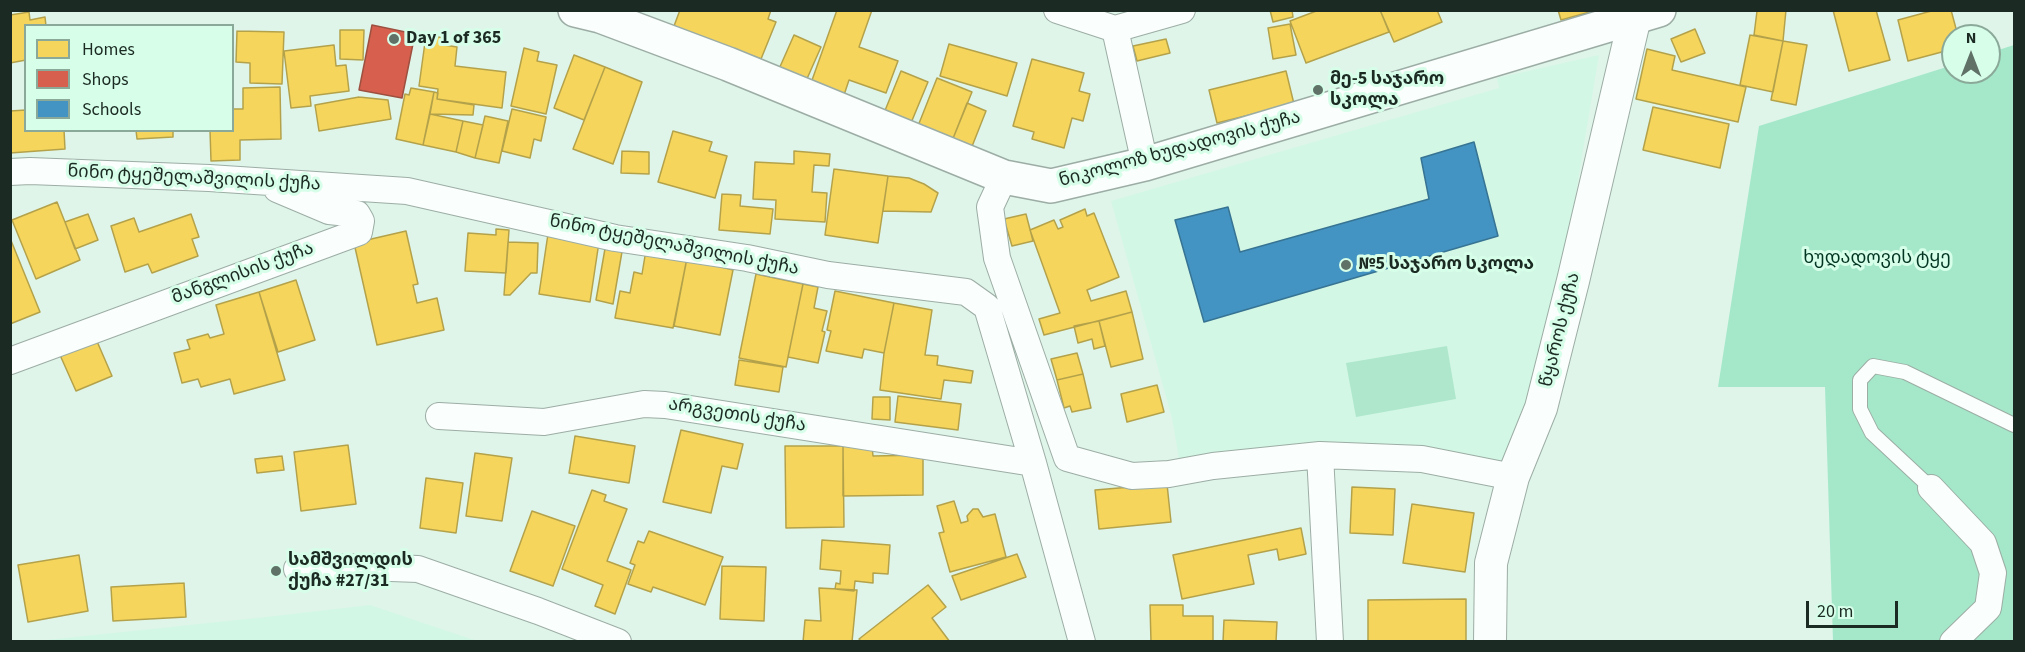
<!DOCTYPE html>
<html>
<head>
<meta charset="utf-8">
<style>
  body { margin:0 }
  #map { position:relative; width:2025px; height:652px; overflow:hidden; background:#dff5ea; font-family:"Source Sans 3",sans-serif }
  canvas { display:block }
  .frame { position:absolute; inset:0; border:12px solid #1b2a22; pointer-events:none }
  .legend { position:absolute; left:24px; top:24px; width:210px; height:108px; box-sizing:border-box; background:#d6fee9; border:2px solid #8ba999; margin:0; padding:8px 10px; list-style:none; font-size:18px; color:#1b2a22 }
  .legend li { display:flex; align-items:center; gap:12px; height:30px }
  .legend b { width:30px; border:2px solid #8ba999 }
  .north { position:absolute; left:1941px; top:24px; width:60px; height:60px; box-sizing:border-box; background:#d6fee9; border:2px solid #8ba999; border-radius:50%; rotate:0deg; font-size:16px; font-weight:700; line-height:24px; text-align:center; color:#1b2a22 }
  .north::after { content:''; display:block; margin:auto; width:21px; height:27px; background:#607168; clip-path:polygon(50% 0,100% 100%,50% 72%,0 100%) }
  .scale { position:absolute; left:1806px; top:601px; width:92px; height:27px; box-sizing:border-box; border:3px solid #1b2a22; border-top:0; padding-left:8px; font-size:18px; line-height:21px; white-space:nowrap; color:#1b2a22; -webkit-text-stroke:4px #d6fee9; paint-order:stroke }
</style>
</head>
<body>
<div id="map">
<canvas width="2025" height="652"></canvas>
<div class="frame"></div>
<ul class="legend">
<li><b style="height:16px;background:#f6d55c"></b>Homes</li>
<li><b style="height:16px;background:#d6604d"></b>Shops</li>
<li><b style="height:16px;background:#4393c3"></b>Schools</li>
</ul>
<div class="north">N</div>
<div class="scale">20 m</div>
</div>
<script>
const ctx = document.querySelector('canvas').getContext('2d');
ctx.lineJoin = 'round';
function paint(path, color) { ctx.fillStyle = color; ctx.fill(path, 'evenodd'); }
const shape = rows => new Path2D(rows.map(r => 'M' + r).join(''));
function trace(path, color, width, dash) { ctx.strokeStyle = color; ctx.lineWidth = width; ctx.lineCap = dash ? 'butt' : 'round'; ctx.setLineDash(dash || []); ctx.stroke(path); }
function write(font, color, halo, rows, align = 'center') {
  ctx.font = font + ' "Source Sans 3","Noto Sans Georgian",sans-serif'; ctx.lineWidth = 6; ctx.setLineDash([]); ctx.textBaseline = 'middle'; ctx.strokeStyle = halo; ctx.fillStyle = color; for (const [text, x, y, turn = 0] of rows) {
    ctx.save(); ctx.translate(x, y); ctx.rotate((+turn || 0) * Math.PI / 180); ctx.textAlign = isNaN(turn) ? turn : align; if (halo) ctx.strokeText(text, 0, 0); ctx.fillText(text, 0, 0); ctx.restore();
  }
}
paint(shape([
  [1599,55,1553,329,1509,464,1319,442,1180,465,1172,418,1111,201,1499,88,1497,78],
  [370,605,477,641,37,641,275,616]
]), '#d3f7e5');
paint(shape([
  [1447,346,1456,399,1356,417,1346,363]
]), '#aee7cc');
paint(shape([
  [2014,45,2014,641,1833,641,1825,387,1718,387,1759,126,1953,65,1953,72,1989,72,1989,53]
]), '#a4e8c9');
const homes = shape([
  [680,10,771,10,768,19,776,22,761,59,674,26,680,10],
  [837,10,872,10,859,47,898,61,886,93,849,80,844,95,811,83,837,10],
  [1270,10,1292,10,1293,17,1273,22,1270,10],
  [1319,10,1380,10,1389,32,1306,63,1290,21,1319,10],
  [1380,10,1437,10,1442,22,1394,42,1380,10],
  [1558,10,1597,10,1561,20,1558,10],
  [1786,10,1783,41,1754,35,1757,11,1786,10],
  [1833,10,1876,10,1890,60,1849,71,1833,10],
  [1935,10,1951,10,1958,36,1953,36,1953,49,1908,61,1898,20,1935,10],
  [29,12,30,20,45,17,46,26,26,26,26,60,10,63,10,15,29,12],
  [1290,24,1296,55,1273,59,1268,28,1290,24],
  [1695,29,1705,53,1681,62,1671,39,1695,29],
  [340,30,364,30,363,60,340,59,340,30],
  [237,31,284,32,282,84,250,83,250,63,236,62,237,31],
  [426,35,445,38,444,45,457,47,455,66,506,72,502,108,437,99,438,89,419,86,426,35],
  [794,35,821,47,806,81,779,69,794,35],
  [1750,35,1783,41,1773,92,1740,85,1750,35],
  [1166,39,1170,53,1137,61,1133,46,1166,39],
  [1783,41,1807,45,1796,105,1771,100,1783,41],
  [949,44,1017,63,1007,96,940,76,949,44],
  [334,45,336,66,346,65,349,91,310,96,311,106,291,108,284,51,334,45],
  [524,48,539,52,537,61,557,65,546,114,511,106,524,48],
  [1647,49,1675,56,1672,70,1746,87,1738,122,1636,99,1647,49],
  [574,55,605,67,584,120,554,108,574,55],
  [1032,59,1084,73,1079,91,1090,94,1083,121,1072,118,1064,148,1032,139,1034,132,1013,126,1032,59],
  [605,67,642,82,613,164,573,149,605,67],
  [901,71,928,82,911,123,884,113,901,71],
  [1286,71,1294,104,1217,123,1209,90,1286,71],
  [937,78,972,92,952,141,916,131,937,78],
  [280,87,281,139,240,140,240,160,211,161,210,130,232,130,232,109,243,109,243,88,280,87],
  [411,88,434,92,423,145,396,139,405,94,409,95,411,88],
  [434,92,438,93,437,99,474,105,473,115,430,114,434,92],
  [359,97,388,100,391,119,319,131,315,105,359,97],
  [967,103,986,111,971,149,952,141,967,103],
  [1653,107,1729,124,1720,168,1643,150,1653,107],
  [512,109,546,117,541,141,534,139,530,158,502,151,512,109],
  [26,110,26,130,64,130,65,149,10,153,10,111,26,110],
  [430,114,463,121,456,152,423,145,430,114],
  [485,116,508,121,499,163,475,158,485,116],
  [463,121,483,125,475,158,456,152,463,121],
  [136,130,173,130,173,137,137,139,136,130],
  [673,131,712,142,709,151,727,156,715,198,658,182,673,131],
  [622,151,649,152,649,174,621,173,622,151],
  [794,151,830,154,829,166,814,165,812,192,827,193,825,222,775,219,776,200,753,199,755,162,794,164,794,151],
  [834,169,888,176,878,243,825,235,834,169],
  [888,176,909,178,924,184,938,193,931,212,883,211,888,176],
  [722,194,741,195,740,206,773,209,770,234,719,230,722,194],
  [57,202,80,260,36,279,12,220,57,202],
  [1085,209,1087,216,1094,213,1119,277,1087,290,1091,301,1126,291,1132,312,1044,335,1039,319,1060,313,1030,230,1054,220,1058,229,1063,227,1060,220,1085,209],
  [88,214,98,240,75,249,65,222,88,214],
  [191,214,199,237,192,239,198,256,152,273,148,264,125,272,111,226,134,218,139,232,191,214],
  [1026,214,1033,241,1012,246,1004,219,1026,214],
  [496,229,509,230,506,273,465,271,468,233,496,235,496,229],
  [406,231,418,284,413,285,417,303,437,298,444,330,377,345,354,243,406,231],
  [548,234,599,242,590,302,539,294,548,234],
  [10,238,40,312,10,324,10,238],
  [508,242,538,243,537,273,531,273,510,295,504,295,508,242],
  [606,243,623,246,613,304,596,300,606,243],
  [646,250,687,258,673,328,615,318,620,291,630,293,634,272,642,274,646,250],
  [687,258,733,270,720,335,674,326,687,258],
  [756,274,803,284,786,367,739,358,756,274],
  [296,280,315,340,278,352,259,292,296,280],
  [803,284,818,287,814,308,827,311,822,331,825,332,818,363,788,357,803,284],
  [835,291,894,303,884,353,864,349,862,358,826,351,831,331,827,330,835,291],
  [259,292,285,380,234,394,230,379,201,387,198,379,182,383,174,353,190,349,187,340,208,334,210,338,224,334,216,305,259,292],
  [894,303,932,310,925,355,938,356,937,365,973,371,971,383,944,380,941,399,880,390,884,353,894,303],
  [1132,312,1143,359,1111,367,1099,321,1132,312],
  [1099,321,1105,346,1094,349,1092,339,1078,343,1074,326,1099,321],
  [96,339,112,376,76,391,60,355,96,339],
  [1077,353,1083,374,1057,380,1051,359,1077,353],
  [739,360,783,367,779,392,735,385,739,360],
  [1083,374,1091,408,1072,412,1070,406,1064,408,1057,380,1083,374],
  [1157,385,1164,412,1127,422,1121,394,1157,385],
  [898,396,961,404,958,430,895,422,898,396],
  [873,397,890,397,890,420,872,419,873,397],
  [681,430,743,444,737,469,722,466,711,513,663,502,681,430],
  [575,436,635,446,629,483,569,473,575,436],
  [348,445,356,504,301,511,294,452,348,445],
  [785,446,843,446,844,527,786,528,785,446],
  [843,446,872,446,873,456,923,455,923,495,843,496,843,446],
  [475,453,512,458,502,521,466,516,475,453],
  [282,456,284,470,257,473,255,459,282,456],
  [426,478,463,483,456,533,420,528,426,478],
  [1167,484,1171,522,1099,529,1095,490,1167,484],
  [1352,487,1395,489,1393,535,1350,533,1352,487],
  [592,490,606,495,604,501,627,509,607,561,631,570,615,614,595,606,603,585,562,569,592,490],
  [954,501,961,523,968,521,967,516,973,509,978,509,983,517,995,514,1006,557,950,572,939,533,944,532,937,506,954,501],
  [1412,504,1474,513,1465,572,1403,563,1412,504],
  [532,511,575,526,553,586,510,571,532,511],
  [1301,528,1306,554,1279,560,1277,549,1248,555,1254,584,1182,599,1173,555,1301,528],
  [649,531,723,557,705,605,653,587,651,592,628,584,635,565,630,563,638,541,644,543,649,531],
  [822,540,890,545,888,574,873,573,873,583,855,581,854,591,835,589,836,583,840,584,841,571,820,569,822,540],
  [1017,554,1026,577,961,600,952,576,1017,554],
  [79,555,88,611,28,622,18,565,79,555],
  [722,566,766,567,764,621,720,619,722,566],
  [184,583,186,617,113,621,111,587,184,583],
  [928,585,946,607,932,618,950,642,862,642,859,639,928,585],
  [819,588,857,590,852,642,803,642,805,620,821,621,819,588],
  [1466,599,1466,642,1368,642,1368,600,1466,599],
  [1150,605,1183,605,1183,616,1213,616,1213,642,1151,642,1150,605],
  [1224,620,1277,622,1276,642,1223,642,1224,620]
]);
paint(homes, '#f6d55c');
trace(homes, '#b4a24b', 1.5);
const shops = shape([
  [372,25,415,34,402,98,359,90,372,25]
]);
paint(shops, '#d6604d');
trace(shops, '#9e5040', 1.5);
const schools = shape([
  [1474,142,1498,236,1204,322,1175,220,1228,207,1240,252,1429,199,1421,158,1474,142]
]);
paint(schools, '#4393c3');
trace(schools, '#377493', 1.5);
const service = shape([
  [1931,488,1872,433,1860,409,1860,380,1873,366,1905,372,2014,425]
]);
const minor = shape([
  [1057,10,1115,29,1182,10],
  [1115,29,1145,164],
  [10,172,30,171,209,178,407,191,615,238,747,258,828,275,966,292,987,307,1033,463,1082,642],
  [1004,177,990,207,997,258,1067,458,1132,476,1169,474,1213,466,1320,455,1422,459,1513,477],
  [10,361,359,232,361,221,357,214,329,211,277,189],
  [439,416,544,422,644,404,665,405,1033,463],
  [1320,455,1330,642],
  [1931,488,1983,543,1993,573,1988,608,1953,642],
  [297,569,364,567,418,569,538,611,618,642]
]);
const tertiary = shape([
  [1490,642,1491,563,1513,477,1541,408,1573,281,1635,17]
]);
const secondary = shape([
  [575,10,600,16,728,64,1004,177,1051,186,1145,164,1659,10]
]);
trace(service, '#9cada5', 16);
trace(minor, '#9cada5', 28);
trace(tertiary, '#9cada5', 34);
trace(secondary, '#9cada5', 36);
trace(service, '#fafefc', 14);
trace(minor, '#fafefc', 26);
trace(tertiary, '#fafefc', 32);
trace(secondary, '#fafefc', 33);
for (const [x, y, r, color] of [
  [394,39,6,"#607168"],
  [1318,90,6,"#607168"],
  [1346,265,6,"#607168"],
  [276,571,6,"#607168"]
]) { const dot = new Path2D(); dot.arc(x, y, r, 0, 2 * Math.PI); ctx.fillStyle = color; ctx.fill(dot); trace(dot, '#d6fee9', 2); }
write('bold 18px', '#1b2a22', '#d6fee9', [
  ["Day 1 of 365",406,39],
  ["მე-5 საჯარო",1330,80],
  ["სკოლა",1330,101],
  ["№5 საჯარო სკოლა",1358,265],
  ["სამშვილდის",288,561],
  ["ქუჩა #27/31",288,582]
], 'left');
write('18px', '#1b2a22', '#d6fee9', [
  ["ნიკოლოზ ხუდადოვის ქუჩა",1180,150,-15],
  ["ნინო ტყეშელაშვილის ქუჩა",194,179,3],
  ["ნინო ტყეშელაშვილის ქუჩა",674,246,11],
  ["მანგლისის ქუჩა",243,274,-20],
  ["წყაროს ქუჩა",1561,330,-76],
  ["არგვეთის ქუჩა",737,416,9]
]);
write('18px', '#033523', '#d6fee9', [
  ["ხუდადოვის ტყე",1877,259]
]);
</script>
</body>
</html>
